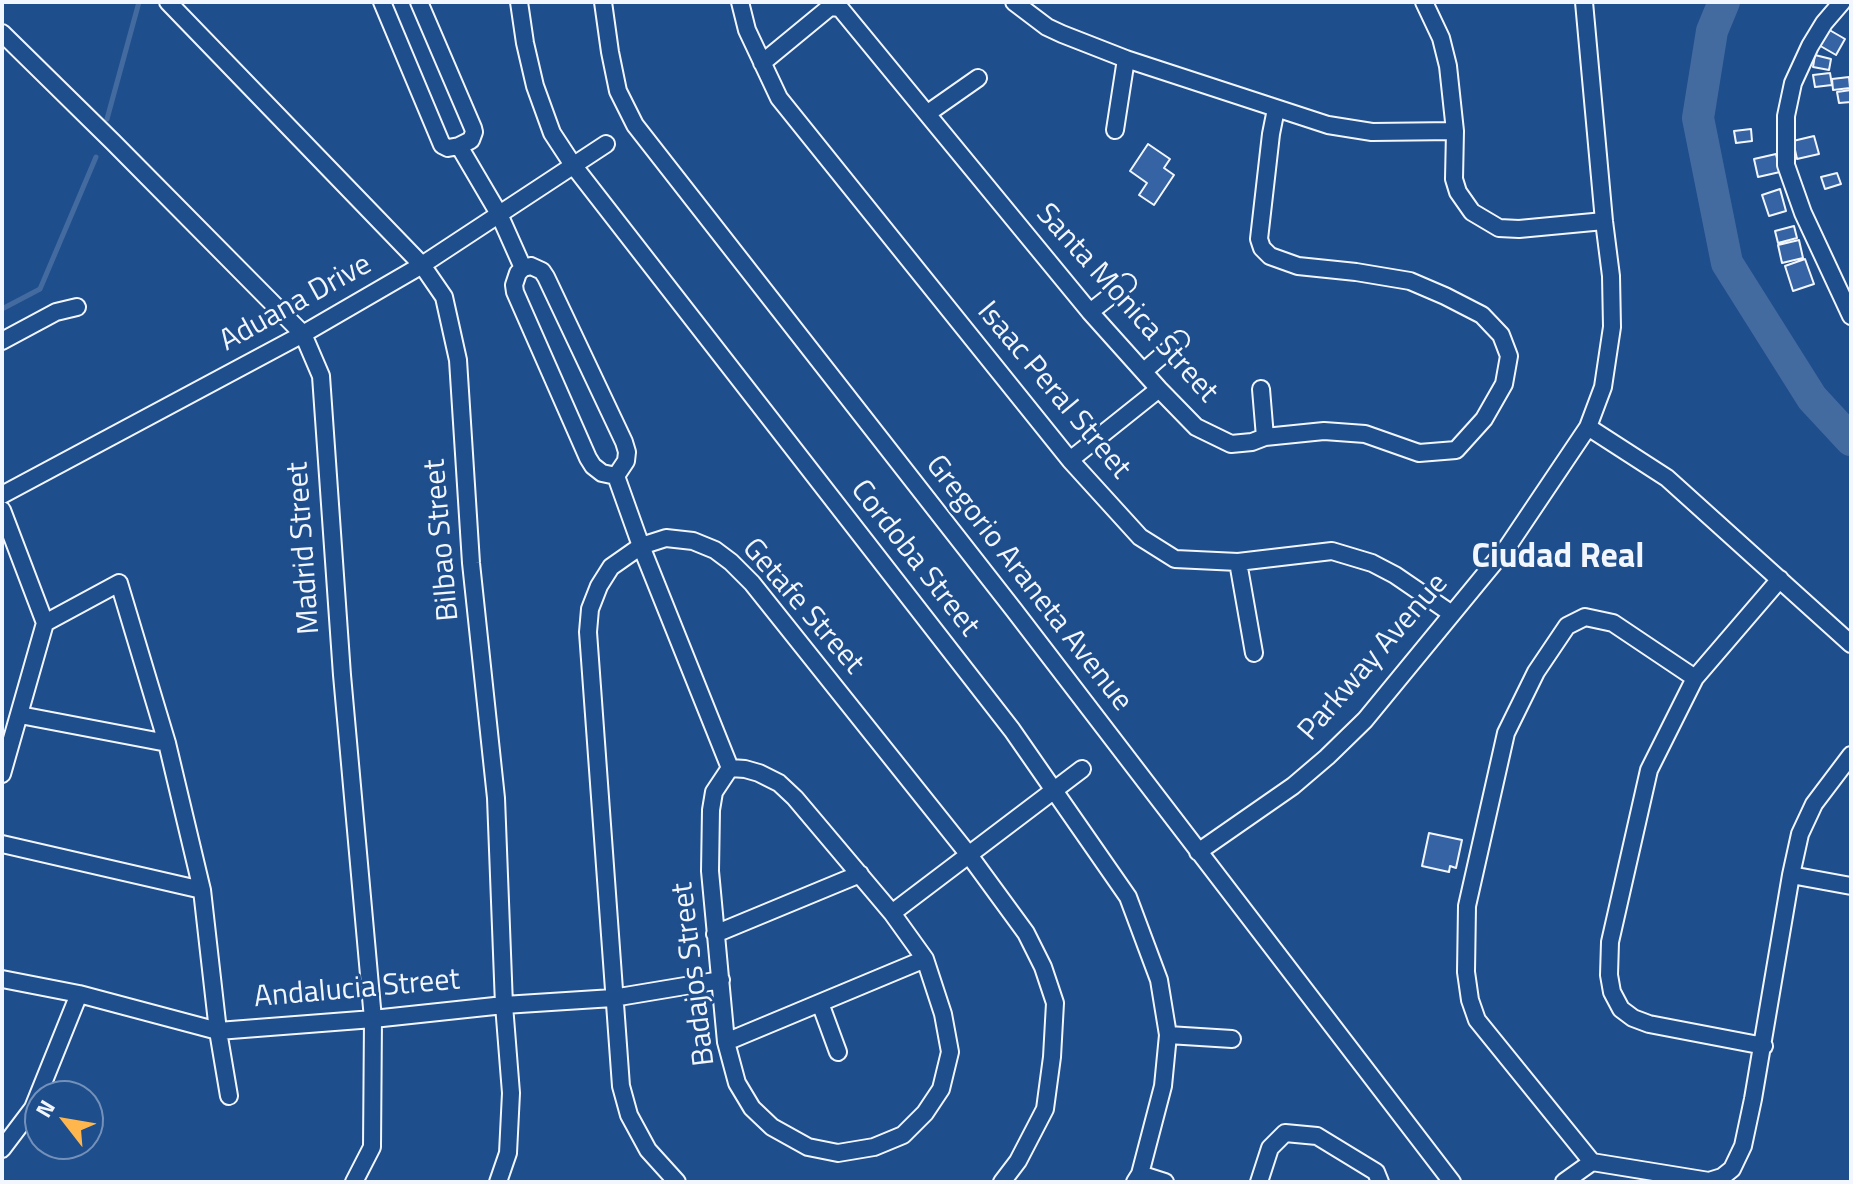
<!DOCTYPE html>
<html>
<head>
<meta charset="utf-8">
<style>
  body { margin:0 }
  #map { position:relative; width:1853px; height:1184px; overflow:hidden; background:#1f4e8c; font-family:"Titillium Web",sans-serif }
  canvas { display:block }
  .frame { position:absolute; inset:0; border:4px solid #f2f6ff; pointer-events:none }
  .north { position:absolute; left:24px; top:1080px; width:80px; height:80px; box-sizing:border-box; background:#1f4e8c; border:2px solid #7391ba; border-radius:50%; rotate:301deg; font-size:22px; font-weight:700; line-height:32px; text-align:center; color:#f2f6ff }
  .north::after { content:''; display:block; margin:auto; width:28px; height:36px; background:#ffb74d; clip-path:polygon(50% 0,100% 100%,50% 72%,0 100%) }
</style>
</head>
<body>
<div id="map">
<canvas width="1853" height="1184"></canvas>
<div class="frame"></div>
<div class="north">N</div>
</div>
<script>
const ctx = document.querySelector('canvas').getContext('2d');
ctx.lineJoin = 'round';
const shape = rows => new Path2D(rows.map(r => 'M' + r).join(''));
function trace(path, color, width, dash) { ctx.strokeStyle = color; ctx.lineWidth = width; ctx.lineCap = dash ? 'butt' : 'round'; ctx.setLineDash(dash || []); ctx.stroke(path); }
function paint(path, color) { ctx.fillStyle = color; ctx.fill(path, 'evenodd'); }
function write(font, color, halo, rows, align = 'center') {
  ctx.font = font + ' "Titillium Web",sans-serif'; ctx.lineWidth = 6; ctx.setLineDash([]); ctx.textBaseline = 'middle'; ctx.strokeStyle = halo; ctx.fillStyle = color; for (const [text, x, y, turn = 0] of rows) {
    ctx.save(); ctx.translate(x, y); ctx.rotate((+turn || 0) * Math.PI / 180); ctx.textAlign = isNaN(turn) ? turn : align; if (halo) ctx.strokeText(text, 0, 0); ctx.fillText(text, 0, 0); ctx.restore();
  }
}
trace(shape([
  [107,119,139,2],
  [2,309,40,289,96,157]
]), '#446ba0', 5);
trace(shape([
  [1724,2,1712,31,1698,118,1727,263,1812,398,1851,440]
]), '#446ba0', 32);
const building = shape([
  [1826,28,1845,39,1836,55,1817,44,1826,28],
  [1815,55,1831,59,1829,70,1813,67,1815,55],
  [1830,73,1832,85,1815,87,1813,75,1830,73],
  [1849,77,1850,88,1833,90,1832,79,1849,77],
  [1851,90,1851,102,1839,103,1837,92,1851,90],
  [1751,129,1752,141,1736,143,1734,131,1751,129],
  [1814,136,1819,154,1797,159,1793,141,1814,136],
  [1148,144,1170,159,1164,168,1174,175,1154,205,1139,195,1147,183,1130,171,1148,144],
  [1776,154,1780,172,1758,177,1754,159,1776,154],
  [1837,173,1841,184,1825,189,1821,177,1837,173],
  [1780,189,1786,211,1769,216,1762,195,1780,189],
  [1794,226,1797,238,1778,243,1775,231,1794,226],
  [1799,240,1803,258,1782,263,1778,245,1799,240],
  [1805,259,1814,284,1793,291,1785,266,1805,259],
  [1429,833,1462,840,1456,868,1450,866,1449,872,1422,866,1429,833]
]);
paint(building, '#3563a3');
trace(building, '#f2f6ff', 2);
const street = shape([
  [168,2,422,265,444,297,458,360,471,563,496,798,504,1005,511,1093,508,1153,498,1182],
  [382,2,442,145,448,148,459,146,471,140,474,132,473,128,419,2],
  [519,2,525,43,535,86,552,133,573,165,1012,730,1128,897,1159,980,1168,1035,1163,1086,1140,1174,1135,1182],
  [603,2,610,52,618,91,635,125,1014,610,1452,1182],
  [740,2,747,30,779,98,1070,460,1140,537,1175,559,1238,562,1332,551,1372,563,1395,575,1452,614],
  [1014,2,1047,27,1062,34,1126,59,1328,125,1372,132,1455,131],
  [1424,2,1441,38,1448,66,1455,131,1454,179,1458,192,1472,212,1499,228,1519,229,1604,221],
  [1842,2,1824,23,1810,46,1793,83,1786,116,1786,165,1803,213,1851,316],
  [2,33,113,142,303,334,321,376,342,675,373,1019,372,1147,354,1182],
  [762,63,830,7,840,8,1090,312,1159,389,1196,427,1231,444,1252,442,1265,437,1324,431,1365,434,1419,453,1456,450,1484,419,1504,384,1509,356,1501,335,1482,315,1445,296,1410,281,1356,272,1298,266,1270,256,1262,248,1259,239,1271,134,1276,109],
  [928,113,978,78],
  [1115,130,1126,59],
  [459,146,499,214,523,268],
  [531,266,542,271,546,277,624,442,627,452,626,461,616,476,602,473,593,466,588,458,515,292,514,285,518,273,523,268,531,266],
  [1090,312,1127,283],
  [2,341,56,312,77,307],
  [1144,371,1180,340],
  [1261,389,1265,437],
  [1588,427,1667,478,1851,644],
  [1070,460,1159,389],
  [616,476,641,546,730,768],
  [2,495,303,334,422,265,606,144],
  [2,510,45,623,2,774],
  [1238,562,1254,653],
  [45,623,119,583,167,743,202,890,218,1031,229,1096],
  [1695,678,1613,623,1585,617,1567,626,1536,672,1506,733,1467,906,1466,972,1470,1000,1477,1020,1592,1162,1709,1181,1722,1177,1732,1169,1743,1146,1753,1099,1791,875,1800,834,1814,804,1851,755],
  [20,715,167,743],
  [730,768,745,769,759,773,779,783,795,798,892,913,925,959,943,1014,950,1052,941,1089,925,1113,903,1135,874,1147,838,1153,808,1147,772,1127,752,1108,737,1083,726,1042,710,871,711,810,714,792,730,768],
  [2,844,202,890],
  [1198,852,1293,786,1327,757,1365,720,1508,546,1588,427,1603,387,1612,327,1611,276,1604,221,1584,2],
  [1791,875,1851,886],
  [892,913,1082,769],
  [715,934,860,874],
  [2,979,79,994,218,1031,373,1019,504,1005,613,998,721,980],
  [820,1003,838,1052],
  [1168,1035,1232,1039],
  [726,1042,925,959],
  [1764,1046,1649,1024,1633,1018,1621,1009,1612,992,1609,975,1610,942,1649,770,1695,678,1780,579],
  [2,1149,33,1108,79,994],
  [1140,1174,1165,1182],
  [677,1182,648,1150,629,1115,621,1086,588,632,590,609,599,586,611,567,641,546,666,538,693,541,715,550,731,562,752,583,969,855,1026,933,1043,967,1055,1003,1052,1057,1045,1109,1018,1161,1002,1182],
  [1259,1182,1270,1148,1285,1133,1317,1136,1376,1172,1380,1182],
  [1564,1182,1592,1162]
]);
trace(street, '#f2f6ff', 20);
trace(street, '#1f4e8c', 16);
write('30px', '#f2f6ff', '#1f4e8c', [
  ["Aduana Drive",296,304,-29],
  ["Santa Monica Street",1126,304,48],
  ["Isaac Peral Street",1053,391,50],
  ["Bilbao Street",443,540,-95],
  ["Madrid Street",305,548,-94],
  ["Cordoba Street",914,559,52],
  ["Gregorio Araneta Avenue",1028,584,52],
  ["Getafe Street",802,607,49],
  ["Parkway Avenue",1374,658,-49],
  ["Badajos Street",695,974,-97],
  ["Andalucia Street",357,990,-5]
]);
write('bold 34px', '#f2f6ff', '#1f4e8c', [
  ["Ciudad Real",1558,559]
]);
</script>
</body>
</html>
